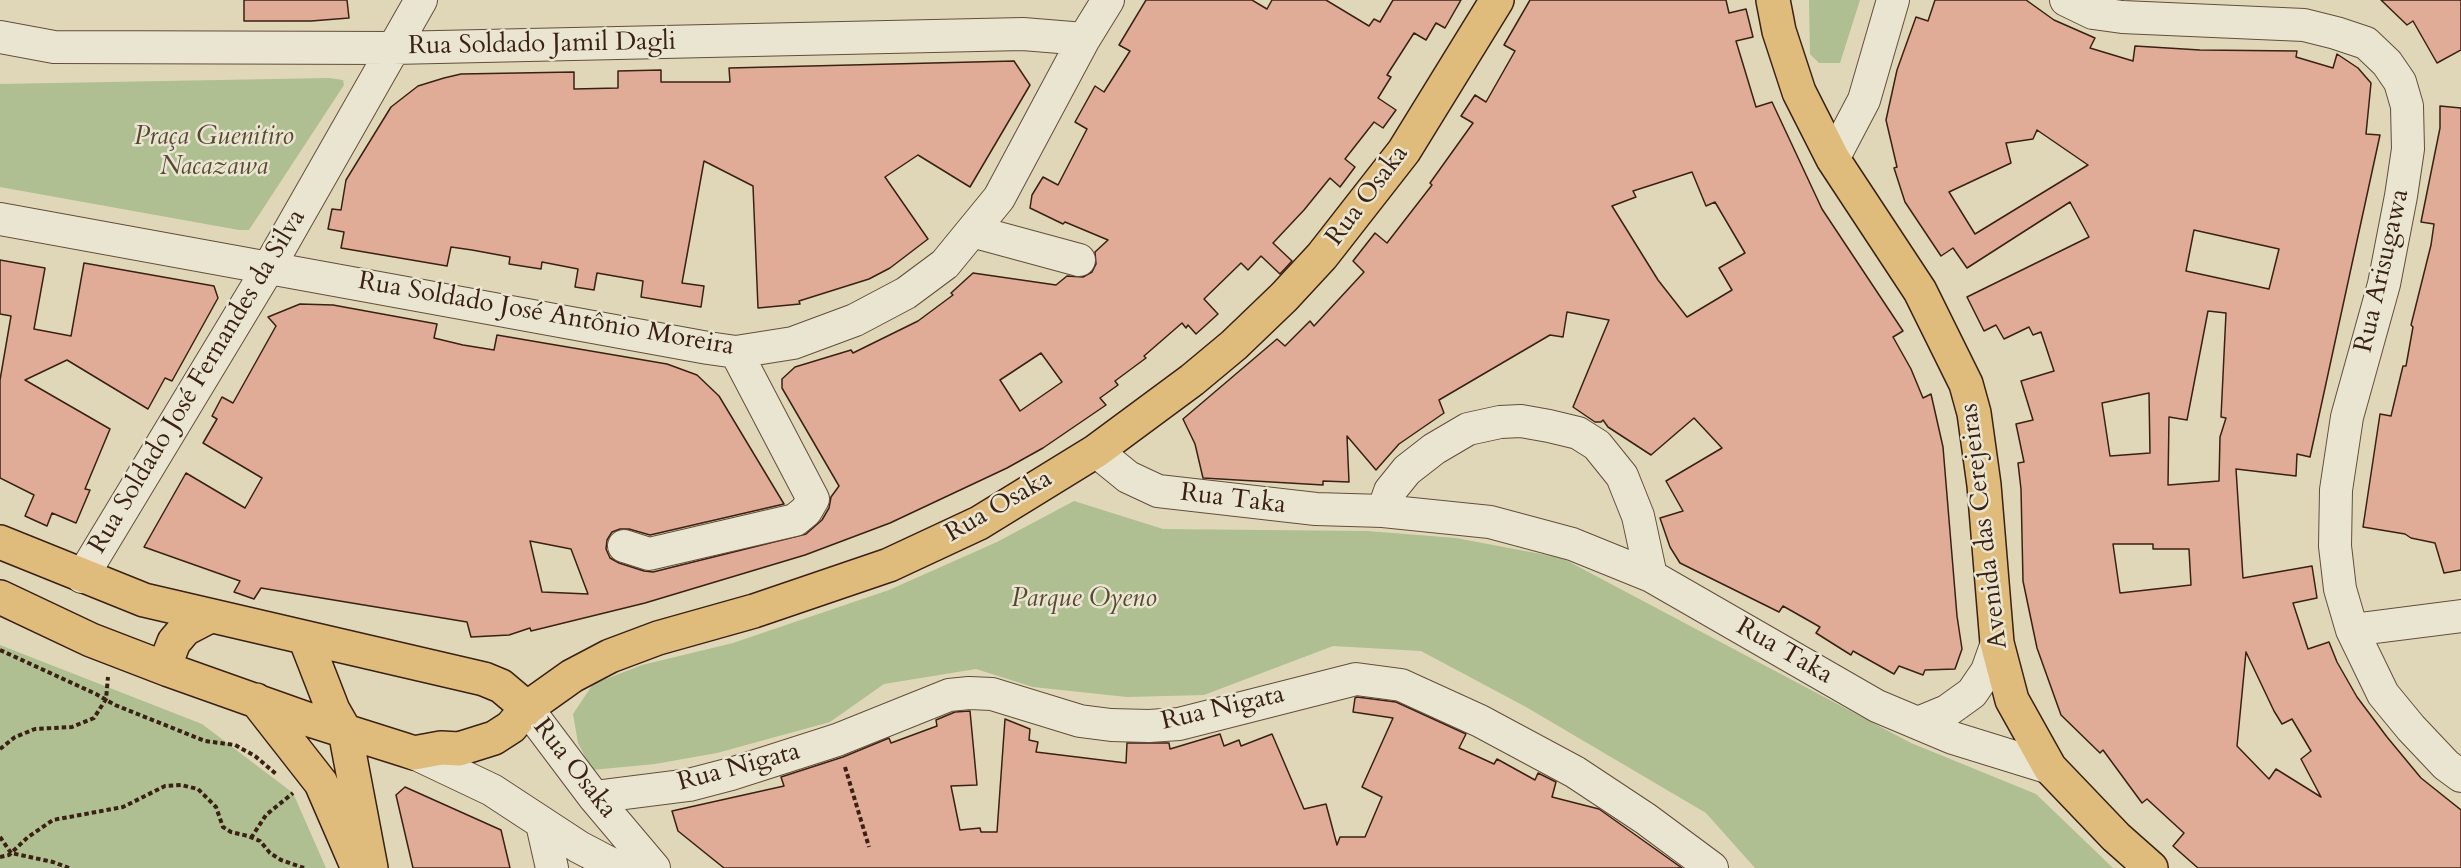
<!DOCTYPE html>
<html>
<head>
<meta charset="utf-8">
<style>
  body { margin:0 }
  canvas { display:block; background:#dfd7b7 }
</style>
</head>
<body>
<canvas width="2461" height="868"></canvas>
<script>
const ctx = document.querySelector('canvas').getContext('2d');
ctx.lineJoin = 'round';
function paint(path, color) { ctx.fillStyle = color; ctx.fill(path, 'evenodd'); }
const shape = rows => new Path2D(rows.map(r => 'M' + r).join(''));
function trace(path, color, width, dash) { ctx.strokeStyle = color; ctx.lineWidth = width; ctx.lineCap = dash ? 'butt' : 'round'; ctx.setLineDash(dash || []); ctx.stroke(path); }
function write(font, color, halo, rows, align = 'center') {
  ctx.font = font + ' Cardo,serif'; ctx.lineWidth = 5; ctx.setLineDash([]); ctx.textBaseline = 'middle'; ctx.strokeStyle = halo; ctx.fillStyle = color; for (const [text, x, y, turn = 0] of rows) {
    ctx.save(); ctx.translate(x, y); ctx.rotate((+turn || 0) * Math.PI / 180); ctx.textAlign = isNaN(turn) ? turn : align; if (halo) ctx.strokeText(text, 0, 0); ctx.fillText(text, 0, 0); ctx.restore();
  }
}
paint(shape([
  [1809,0,1860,0,1840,63,1819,63,1810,54],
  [329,78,343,80,344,85,249,230,239,230,0,187,0,84],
  [1074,501,1163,529,1367,531,1456,538,1562,558,1911,743,2036,794,2113,868,1755,868,1706,813,1526,707,1421,651,1333,646,1204,695,1127,697,1033,687,976,669,884,684,830,722,717,753,655,764,592,770,578,743,573,714,593,684,642,665,733,643,889,590,997,542],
  [0,645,202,724,293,793,326,868,0,868]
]), '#afbf91');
const building = shape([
  [244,0,347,0,349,18,311,21,244,21,244,0],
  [1146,0,1252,0,1267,9,1272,0,1326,0,1369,26,1374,19,1380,22,1393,0,1461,0,1445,28,1436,23,1426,40,1414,33,1387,75,1391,77,1378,98,1396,110,1383,128,1374,122,1345,159,1355,167,1340,187,1330,178,1304,210,1273,243,1292,261,1280,274,1261,256,1248,270,1241,263,1204,299,1218,314,1196,334,1188,325,1186,328,1182,323,1144,356,1146,358,1115,381,1118,385,1100,398,1106,405,1043,448,1007,468,890,523,805,555,645,603,531,631,530,628,509,635,471,637,467,622,261,588,254,599,234,592,240,581,144,547,186,473,245,508,262,478,203,443,217,419,212,416,222,397,233,403,276,326,268,317,300,304,333,305,437,324,434,338,463,345,494,350,497,335,667,364,697,375,719,396,784,504,650,535,629,529,620,529,612,532,607,540,606,549,610,558,619,563,644,571,653,572,806,534,822,520,829,508,831,497,839,486,782,388,782,379,795,367,851,350,853,353,918,321,953,295,951,293,973,273,1056,285,1067,276,1083,277,1092,272,1096,264,1095,252,1108,240,1065,222,1063,224,1030,208,1032,195,1043,177,1058,185,1087,129,1075,122,1095,86,1104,92,1130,51,1119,45,1146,0],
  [1041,353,1062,382,1020,411,1000,380,1041,353],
  [530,541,571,549,588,594,542,592,530,541],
  [1530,0,1726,0,1729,13,1746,9,1753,37,1736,41,1756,107,1772,102,1822,209,1903,331,1893,337,1911,369,1923,398,1931,394,1943,447,1957,616,1962,649,1955,669,1925,670,1923,675,1899,666,1894,674,1853,651,1851,655,1843,650,1816,633,1820,627,1783,606,1779,612,1680,563,1670,547,1660,518,1683,511,1666,481,1722,448,1694,418,1651,455,1608,427,1603,420,1601,422,1595,422,1573,407,1609,320,1567,312,1563,337,1550,335,1439,400,1444,413,1399,444,1376,470,1347,436,1349,482,1323,481,1323,485,1203,478,1195,444,1183,419,1277,339,1285,346,1310,321,1314,326,1364,272,1353,261,1375,233,1387,243,1432,185,1430,183,1473,123,1461,116,1475,95,1486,102,1515,51,1504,45,1530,0],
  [1692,172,1706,206,1715,202,1745,253,1719,268,1732,290,1687,317,1658,280,1612,206,1636,197,1633,191,1692,172],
  [1935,0,2026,0,2054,20,2095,38,2090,48,2133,61,2135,46,2200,50,2297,51,2296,57,2333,68,2337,54,2358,68,2371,83,2366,134,2380,135,2310,457,2297,454,2296,476,2236,469,2243,578,2312,566,2317,598,2293,603,2308,649,2329,642,2337,662,2357,697,2387,737,2421,778,2461,810,2461,868,2198,868,2173,846,2184,833,2147,799,2142,803,2103,750,2100,753,2061,715,2037,648,2023,581,2021,489,2018,463,2024,462,2016,424,2033,420,2021,381,2054,371,2041,332,2033,335,2029,327,2004,339,1996,325,1984,331,1967,297,2089,237,2070,202,1967,268,1953,248,1941,256,1905,202,1894,168,1897,167,1886,120,1897,70,1916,17,1928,21,1935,0],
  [2037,130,2088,165,1975,234,1949,192,2011,163,2006,143,2033,139,2037,130],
  [2194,230,2279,249,2269,289,2186,271,2194,230],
  [2208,311,2226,313,2221,417,2226,418,2220,437,2219,481,2168,485,2169,417,2187,420,2208,311],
  [2149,393,2150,453,2110,456,2102,403,2149,393],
  [2113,544,2153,544,2153,549,2189,549,2191,585,2120,593,2113,544],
  [2246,652,2274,711,2282,724,2292,719,2311,751,2301,759,2321,797,2276,769,2269,779,2237,746,2246,652],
  [2381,0,2461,0,2461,50,2437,63,2413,21,2407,25,2381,0],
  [1014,61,1030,85,970,187,918,155,885,177,928,239,890,268,869,279,799,301,800,304,758,308,753,186,704,161,682,283,704,286,701,307,641,297,643,281,597,273,594,290,575,287,578,269,542,262,541,269,509,264,510,257,472,250,451,247,447,266,341,248,344,232,328,229,332,209,341,210,346,180,391,107,418,86,444,78,461,74,574,72,574,89,618,88,618,71,661,70,661,82,730,82,729,68,1014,61],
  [2440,106,2461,108,2461,570,2444,573,2435,543,2411,538,2405,534,2363,527,2380,414,2391,416,2403,366,2406,366,2413,327,2411,325,2431,245,2434,224,2421,222,2440,128,2440,106],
  [0,260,45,268,34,329,71,336,84,263,214,286,218,298,172,381,165,378,148,409,67,360,25,380,110,429,85,489,90,490,76,523,52,513,47,526,25,516,34,495,0,478,0,380,11,316,0,314,0,260],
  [1357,697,1396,702,1466,734,1459,748,1494,764,1497,759,1535,780,1538,773,1556,782,1552,797,1599,809,1682,868,724,868,678,831,672,811,784,786,781,777,843,757,889,738,891,743,937,726,936,720,943,717,955,712,970,711,977,785,951,786,960,830,980,828,981,832,997,832,1005,719,1030,729,1029,740,1038,742,1036,752,1126,763,1127,743,1169,743,1170,749,1220,734,1224,746,1239,740,1241,746,1272,734,1304,809,1326,804,1337,845,1340,837,1365,837,1382,797,1362,787,1393,718,1353,712,1355,698,1357,697],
  [405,787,501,830,510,868,413,868,396,795,405,787]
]);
paint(building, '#e0ac97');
trace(building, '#3a2113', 1.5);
const minor = shape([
  [2066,0,2093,13,2122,17,2304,25,2336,33,2366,43,2387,63,2400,82,2407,106,2408,149,2401,196,2384,284,2347,417,2336,490,2335,546,2340,589,2352,630,2383,694,2411,728,2446,765,2461,776],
  [0,37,54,47,393,48,1023,34,1084,39],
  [1833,159,1864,100,1893,0],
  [0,219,708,348,736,352,793,343,855,320,906,293,945,264,999,198,1084,39,1108,0],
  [972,231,1079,260],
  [1096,451,1128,477,1158,491,1316,509,1383,511,1490,522,1572,544,1651,576,1877,706,1953,738,2050,768],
  [1383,511,1390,491,1407,470,1434,449,1468,429,1500,422,1521,421,1549,426,1578,433,1597,445,1622,476,1638,516,1651,576],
  [624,546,649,554,795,520,806,511,813,499,736,352],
  [82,577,269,267,421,0],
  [2352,630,2461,616],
  [527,708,594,797,654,868],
  [1918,723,1947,711,1972,693,1987,671,1997,643],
  [414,753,492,790,579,847,619,868],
  [594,797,689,785,731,774,837,740,949,695,969,693,992,694,1080,721,1111,725,1149,726,1179,724,1356,679,1401,685,1480,721,1575,772,1646,819,1712,868],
  [542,824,552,868]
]);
const major = shape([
  [1773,0,1779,31,1799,92,1833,159,1920,291,1966,384,1974,413,1984,485,1997,643,2012,700,2050,768,2116,837,2151,868],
  [0,542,144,600,484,679,501,686,527,708],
  [0,597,91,640,169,670,307,719,405,750,414,753,441,748,459,749,494,738,511,727,527,708,572,676,610,656,658,638,754,611,889,565,979,523,1096,451,1192,380,1234,345,1284,297,1322,256,1404,151,1497,0],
  [305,638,333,710,345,731,371,868],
  [169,670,167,660,174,642,185,629,210,616],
  [256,700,321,783,357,866]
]);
trace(minor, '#634e3c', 34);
trace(major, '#3a2113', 36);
trace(shape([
  [0,650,96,694,115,705,205,741,235,745,255,756,276,774],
  [0,749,15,737,35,729,72,727,94,718,106,699,108,677],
  [845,767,869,847],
  [0,837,11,853,53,862,69,868],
  [251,838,266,815,293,793],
  [0,857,9,855,28,837,53,820,123,807,165,786,181,785,198,789,216,807,223,827,231,832,248,836,260,841,270,853,281,860,304,868]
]), '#3a2113', 4, [4.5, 3]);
trace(minor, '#eae5d0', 32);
trace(major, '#e0bc7c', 33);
write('26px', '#3a2113', '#eae5d0', [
  ["Rua Soldado Jamil Dagli",542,45,-1],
  ["Rua Osaka",1368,196,-53],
  ["Rua Arisugawa",2383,271,-77],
  ["Rua Soldado José Antônio Moreira",546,315,10],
  ["Rua Soldado José Fernandes da Silva",198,382,-59],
  ["Rua Taka",1233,500,7],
  ["Rua Osaka",999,507,-30],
  ["Avenida das Cerejeiras",1985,526,-97],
  ["Rua Taka",1784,652,30],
  ["Rua Nigata",1223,709,-13],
  ["Rua Nigata",739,768,-15],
  ["Rua Osaka",574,769,52]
]);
write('italic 26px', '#574832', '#eae5d0', [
  ["Praça Guenitiro",214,138],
  ["Nacazawa",214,168],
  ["Parque Oyeno",1084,600]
]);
</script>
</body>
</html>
